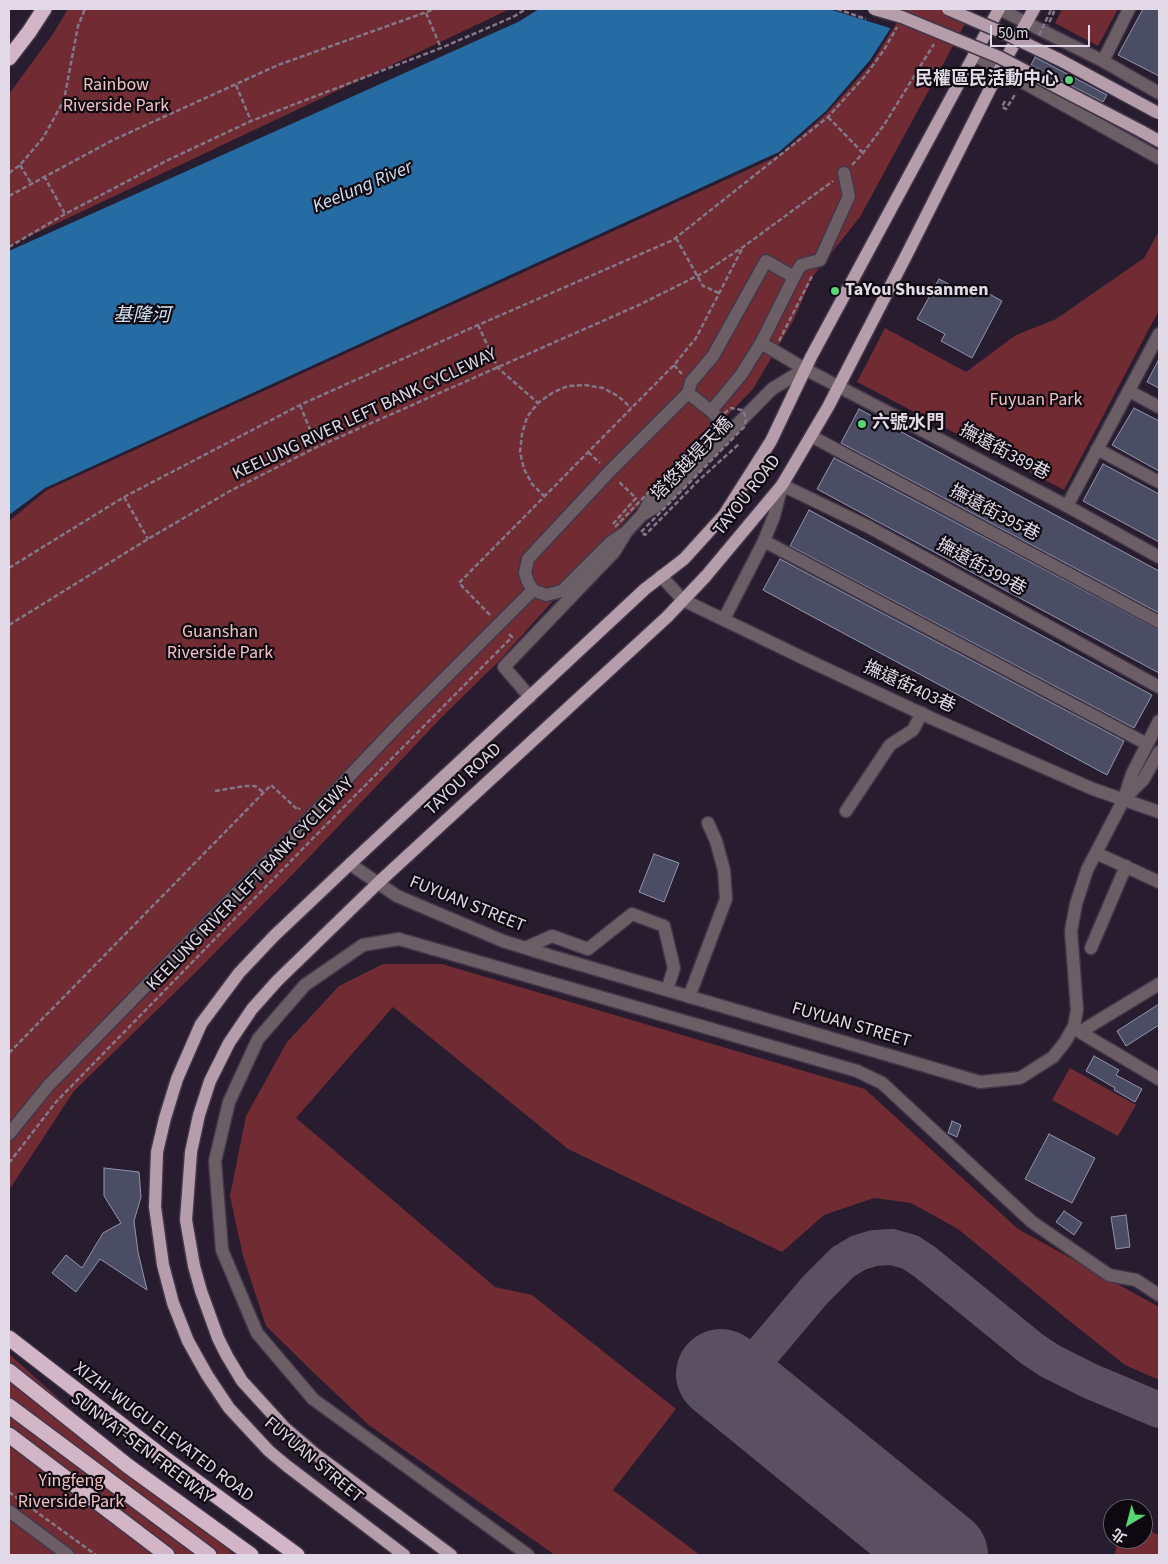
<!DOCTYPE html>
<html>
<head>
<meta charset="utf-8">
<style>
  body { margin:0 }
  #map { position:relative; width:1168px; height:1564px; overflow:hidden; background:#281c2f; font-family:"Source Sans 3","Noto Sans TC",sans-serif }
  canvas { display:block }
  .frame { position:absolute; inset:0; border:10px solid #e1dae6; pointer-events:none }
  .north { position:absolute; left:1103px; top:1499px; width:50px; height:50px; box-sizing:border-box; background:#0e0911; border:1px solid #625d66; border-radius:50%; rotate:217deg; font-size:14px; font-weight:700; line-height:20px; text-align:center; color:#e1dae6 }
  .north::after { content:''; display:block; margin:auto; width:18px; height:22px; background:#54d672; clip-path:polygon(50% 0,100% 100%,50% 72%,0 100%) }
  .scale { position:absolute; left:990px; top:25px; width:100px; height:22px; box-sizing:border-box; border:2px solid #e1dae6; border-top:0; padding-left:6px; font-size:15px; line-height:18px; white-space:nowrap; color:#e1dae6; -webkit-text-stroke:4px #0e0911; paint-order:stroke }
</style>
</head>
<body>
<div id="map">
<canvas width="1168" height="1564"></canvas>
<div class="frame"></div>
<div class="north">北</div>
<div class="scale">50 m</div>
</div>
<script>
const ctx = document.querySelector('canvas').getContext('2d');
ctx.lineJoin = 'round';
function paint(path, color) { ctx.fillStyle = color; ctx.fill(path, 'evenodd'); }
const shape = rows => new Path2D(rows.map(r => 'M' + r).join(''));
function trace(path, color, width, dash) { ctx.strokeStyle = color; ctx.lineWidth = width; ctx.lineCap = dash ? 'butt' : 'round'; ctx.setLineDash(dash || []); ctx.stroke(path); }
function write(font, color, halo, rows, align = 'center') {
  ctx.font = font + ' "Source Sans 3","Noto Sans TC",sans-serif'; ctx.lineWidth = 4.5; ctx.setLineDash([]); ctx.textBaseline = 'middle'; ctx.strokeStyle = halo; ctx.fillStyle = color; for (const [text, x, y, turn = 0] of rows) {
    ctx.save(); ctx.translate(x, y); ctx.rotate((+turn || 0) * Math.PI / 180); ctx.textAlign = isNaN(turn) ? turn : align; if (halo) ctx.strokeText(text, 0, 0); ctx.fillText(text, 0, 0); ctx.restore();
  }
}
paint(shape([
  [68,9,510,9,9,246,9,94,53,34],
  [905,9,973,9,860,217,813,276,793,321,753,389,632,513,498,662,442,717,297,870,194,974,74,1091,9,1190,9,521,47,490,780,155,827,113,872,63],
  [1062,9,1118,9,1098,46,1055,23],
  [1159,231,1159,310,1064,490,857,382,885,328,966,372,1016,335,1056,319,1144,258],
  [383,964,442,964,865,1089,1018,1229,1159,1307,1159,1380,1125,1365,1072,1323,958,1229,911,1203,874,1198,824,1215,782,1252,568,1149,393,1007,296,1118,495,1287,532,1295,676,1409,613,1490,700,1555,555,1555,370,1426,314,1373,266,1326,243,1256,230,1196,246,1116,287,1042,339,986],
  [1070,1068,1136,1105,1118,1136,1052,1100],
  [9,1354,234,1555,9,1555],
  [1143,1528,1159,1535,1159,1555,1115,1555,1117,1539,1143,1539]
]), '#712b32');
paint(shape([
  [539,9,903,9,870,60,826,111,779,152,45,488,9,515,9,251,518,22]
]), '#256ca3');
paint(shape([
  [829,9,905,9,893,29]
]), '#281c2f');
trace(shape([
  [735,1385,815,1290,843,1262,858,1253,874,1248,892,1247,910,1252,925,1262,1032,1349,1050,1361,1090,1381,1159,1410]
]), '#5a5061', 36);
trace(shape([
  [721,1374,943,1555]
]), '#5a5061', 90);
const building = shape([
  [1143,9,1159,9,1159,76,1118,55,1143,9],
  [1035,57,1107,95,1103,102,1031,65,1035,57],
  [939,279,968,294,973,285,1002,301,972,358,941,341,945,334,917,319,939,279],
  [1159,359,1159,388,1147,382,1159,359],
  [1134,408,1159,421,1159,471,1112,445,1134,408],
  [859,409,1159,571,1159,613,841,443,859,409],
  [834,458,1159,630,1159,673,817,489,834,458],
  [1103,464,1159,494,1159,542,1083,501,1103,464],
  [809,510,1152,695,1134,728,790,546,809,510],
  [780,559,1124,741,1107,775,763,590,780,559],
  [654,854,679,863,664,902,639,892,654,854],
  [1159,1004,1159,1025,1126,1046,1117,1031,1159,1004],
  [1094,1056,1119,1070,1116,1075,1142,1089,1135,1102,1114,1090,1115,1088,1086,1071,1094,1056],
  [952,1121,961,1125,957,1137,948,1133,952,1121],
  [1049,1134,1095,1158,1072,1203,1025,1179,1049,1134],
  [104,1168,139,1172,141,1197,134,1221,138,1252,147,1290,100,1259,76,1292,52,1273,66,1255,82,1268,103,1233,121,1223,104,1196,104,1168],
  [1064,1211,1082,1223,1074,1235,1056,1222,1064,1211],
  [1126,1215,1130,1247,1116,1249,1111,1217,1126,1215]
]);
paint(building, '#4b4d64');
trace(building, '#9195ae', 1);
const minor = shape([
  [999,9,1103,61,1159,93],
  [974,55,1159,158],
  [1103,61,1129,9],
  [794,277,801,265,820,260,849,196,844,173],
  [761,343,805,369,1067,506,1159,557],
  [1129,391,1159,407],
  [811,436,1159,622],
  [1097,449,1159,482],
  [1067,506,1159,334],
  [644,514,658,505,772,389,805,369],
  [764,541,1147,744],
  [661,576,683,600,801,657,931,718,1093,789,1159,812],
  [533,590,546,595,562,591,610,543,623,534],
  [724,619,764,541,774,516,782,485,869,527,1159,687],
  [530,697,504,667,614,552,627,531,642,515,652,497,712,436,719,425,716,416,711,411],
  [1126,797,1143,780,1159,752],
  [846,811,890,745,913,730,922,713],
  [1096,853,1159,882],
  [350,864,397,896,503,941,551,956,980,1082,1020,1078,1053,1057,1065,1042,1074,1026,1077,1010,1071,931,1076,904,1087,870,1124,799,1132,774,1159,721],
  [525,948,552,936,588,949,632,914,664,926,674,968,667,990],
  [1091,948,1126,866],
  [689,997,726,899,724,870,716,841,708,823],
  [1074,1026,1080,1032,1159,1079],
  [1080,1032,1159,984],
  [9,1134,48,1086,300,828,400,723,533,590,528,582,525,573,528,559,609,472,688,393,691,382,713,356,766,261,794,277,761,343,741,375,711,411,688,393],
  [9,1511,68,1555],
  [528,1555,313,1399,257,1333,222,1250,215,1161,229,1102,258,1039,305,985,363,945,399,939,857,1071,882,1083,1032,1222,1109,1275,1136,1280,1159,1295]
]);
const major = shape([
  [1141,131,1159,141],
  [404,1555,287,1466,269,1451,229,1408,207,1375,188,1341,173,1303,163,1265,155,1207,157,1152,165,1118,177,1079,201,1024,239,973,274,936,350,864,645,589,684,559,724,515,771,441,811,357,999,9],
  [451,1555,314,1453,285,1428,242,1381,227,1356,218,1338,201,1291,194,1266,186,1220,191,1152,199,1115,210,1081,229,1043,252,1009,277,981,378,883,667,617,706,576,782,485,828,407,906,256,1000,69,1034,9]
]);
const highway = shape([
  [9,58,29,32,44,9],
  [9,1338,163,1457,297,1555],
  [9,1371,128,1466,251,1555],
  [9,1406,209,1555],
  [9,1435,167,1555]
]);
trace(minor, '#423749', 15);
trace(major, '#423749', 15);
trace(highway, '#423749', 18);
trace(shape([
  [426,13,441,48],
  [236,85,251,121],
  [1005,101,1002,107,1006,109,1016,93],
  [828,117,863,153],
  [20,165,31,183],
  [852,165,863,153,884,125,934,44],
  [9,173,20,165,43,138,64,100,78,26,85,9],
  [44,176,65,214],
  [9,196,113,140,278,65,435,9],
  [676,238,703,286,719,293],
  [9,247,65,214,166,161,251,121,441,48,513,17,526,9],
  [478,325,498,368,538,403],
  [779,341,813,274],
  [674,365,682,374],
  [300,405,317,447],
  [588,452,600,463],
  [124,497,148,539],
  [545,497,532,484,524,469,520,452,522,434,527,417,538,403,552,393,568,386,585,385,603,388,618,396,631,408],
  [613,524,636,498,618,481],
  [9,568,124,497,300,405,478,325,673,240,828,117,865,76,884,50,897,27],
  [490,615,459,583,674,365,696,338,743,247],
  [9,625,148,539,230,491,317,447,639,305,705,272,743,247,833,181],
  [215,791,245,786,255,786,263,792],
  [9,1053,271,785,298,810,300,808],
  [9,1163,56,1102,323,828,512,637,508,633],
  [9,1492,96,1555]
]), '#827888', 2.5, [5, 2.5]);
trace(minor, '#6b5f65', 12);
trace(major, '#b59daa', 12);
trace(highway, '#d2b6c5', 15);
const majorBridge = shape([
  [874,9,902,17,999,57,1141,131],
  [948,9,1008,35,1060,60,1158,113]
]);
trace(majorBridge, '#423749', 15, []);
trace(shape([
  [837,9,866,19],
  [1039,35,1051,10,1054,12,1048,25],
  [615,527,727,411,731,408,742,410,745,415,746,420,744,427,641,532,645,535,699,480,739,444]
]), '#827888', 2.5, [5, 2.5]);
trace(majorBridge, '#b59daa', 12);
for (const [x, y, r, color] of [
  [1069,80,5,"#54d672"],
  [835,291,5,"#54d672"],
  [862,424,5,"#54d672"]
]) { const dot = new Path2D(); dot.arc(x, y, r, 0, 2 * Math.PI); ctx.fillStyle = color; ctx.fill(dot); trace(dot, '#0e0911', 2); }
write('bold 18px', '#e1dae6', '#0e0911', [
  ["民權區民活動中心",1059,80,"right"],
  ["TaYou Shusanmen",845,291],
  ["六號水門",872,424]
], 'left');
write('18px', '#f1c0c1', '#0e0911', [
  ["Rainbow",116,86],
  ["Riverside Park",116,107],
  ["Fuyuan Park",1036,401],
  ["Guanshan",220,633],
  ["Riverside Park",220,654],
  ["Yingfeng",71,1482],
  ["Riverside Park",71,1503]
]);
write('18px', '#e1dae6', '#0e0911', [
  ["KEELUNG RIVER LEFT BANK CYCLEWAY",365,415,-25],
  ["撫遠街389巷",1004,453,28],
  ["塔悠越堤天橋",693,460,-46],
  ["TAYOU ROAD",748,496,-52],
  ["撫遠街395巷",994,514,28],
  ["撫遠街399巷",981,568,29],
  ["撫遠街403巷",909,688,25],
  ["TAYOU ROAD",464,780,-43],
  ["KEELUNG RIVER LEFT BANK CYCLEWAY",251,885,-46],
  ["FUYUAN STREET",467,905,22],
  ["FUYUAN STREET",851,1026,16],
  ["XIZHI-WUGU ELEVATED ROAD",163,1433,37],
  ["SUN YAT-SEN FREEWAY",141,1449,37],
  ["FUYUAN STREET",313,1461,40]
]);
write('italic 19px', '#d0e1f1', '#0e0911', [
  ["Keelung River",363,188,-23],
  ["基隆河",142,317]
]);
</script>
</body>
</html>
